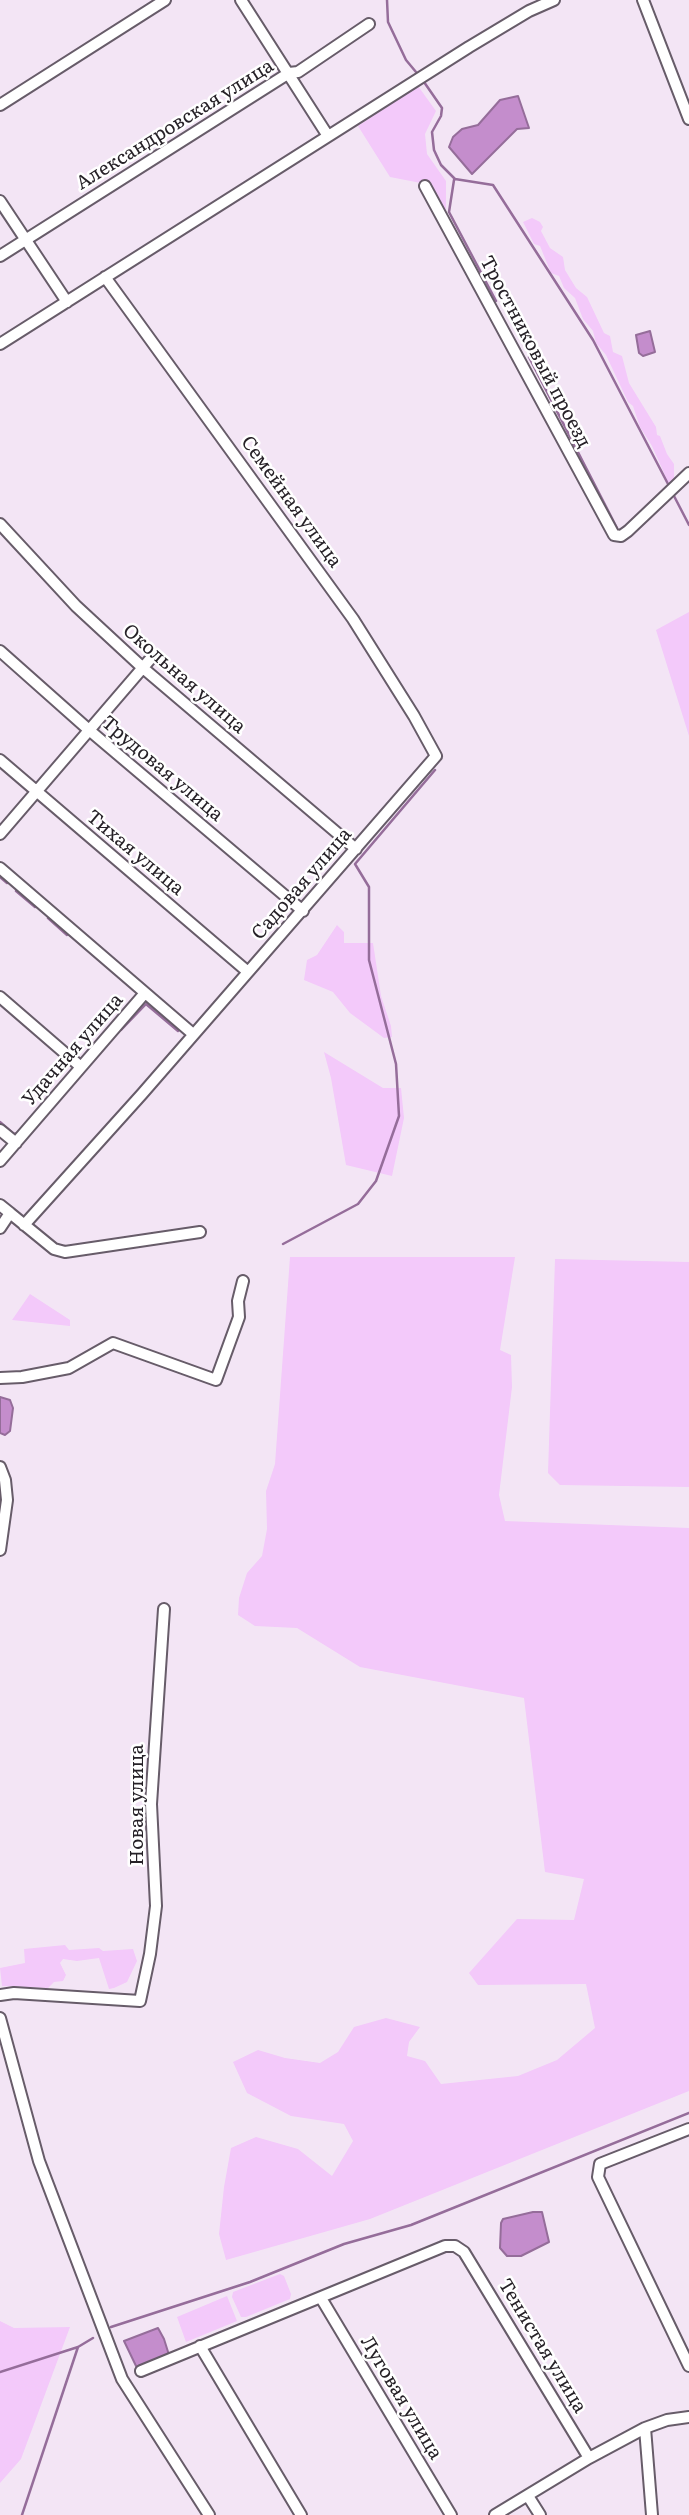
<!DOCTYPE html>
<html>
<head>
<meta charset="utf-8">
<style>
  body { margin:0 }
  canvas { display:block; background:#f3e5f5 }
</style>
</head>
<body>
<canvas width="689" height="2515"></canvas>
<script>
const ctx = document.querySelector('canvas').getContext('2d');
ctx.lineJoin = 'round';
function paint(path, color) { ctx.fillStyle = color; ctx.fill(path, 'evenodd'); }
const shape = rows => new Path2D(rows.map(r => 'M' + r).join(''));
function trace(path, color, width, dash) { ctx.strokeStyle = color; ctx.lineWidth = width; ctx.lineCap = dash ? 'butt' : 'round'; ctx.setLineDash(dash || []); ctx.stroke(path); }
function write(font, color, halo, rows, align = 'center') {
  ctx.font = font + ' Literata,serif'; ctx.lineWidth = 5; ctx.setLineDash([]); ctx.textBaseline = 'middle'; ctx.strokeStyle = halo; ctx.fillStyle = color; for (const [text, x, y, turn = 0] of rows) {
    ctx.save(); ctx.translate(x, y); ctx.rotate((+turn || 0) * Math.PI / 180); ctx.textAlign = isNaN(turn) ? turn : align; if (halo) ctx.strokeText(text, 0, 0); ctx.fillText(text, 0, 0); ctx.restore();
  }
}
paint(shape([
  [418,86,436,111,425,134,427,154,446,181,446,215,426,184,390,177,358,126],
  [532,218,540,222,543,227,541,231,550,248,563,257,565,270,576,288,587,297,604,333,610,336,613,352,622,356,629,383,656,427,657,435,660,436,667,454,674,464,674,482,668,482,652,446,640,427,633,406,628,402,606,355,596,343,593,331,583,319,575,298,564,288,559,276,551,273,540,246,534,244,523,222],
  [689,612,689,736,656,630],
  [337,925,344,932,344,943,373,943,381,996,391,1026,392,1037,384,1038,350,1013,333,992,304,980,307,960,317,955],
  [324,1052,383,1088,401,1088,404,1118,392,1176,346,1165,331,1078],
  [290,1257,515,1257,500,1350,511,1355,512,1387,499,1495,505,1521,689,1528,689,2091,370,2219,226,2260,219,2234,224,2187,231,2148,256,2137,298,2149,332,2176,353,2141,344,2124,291,2116,247,2093,233,2062,258,2050,285,2058,320,2063,338,2052,354,2027,386,2018,420,2027,409,2042,407,2056,425,2061,441,2084,518,2076,557,2060,595,2028,586,1984,478,1985,469,1973,517,1919,574,1920,584,1879,545,1872,524,1698,360,1667,297,1628,255,1626,238,1615,239,1598,247,1573,262,1556,267,1529,266,1491,275,1464],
  [555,1259,689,1262,689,1487,560,1485,548,1473],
  [30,1294,70,1320,70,1326,12,1320],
  [65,1945,69,1950,99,1948,103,1951,133,1949,137,1961,127,1982,114,1988,109,1989,99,1958,77,1961,63,1959,60,1963,66,1975,63,1981,54,1982,48,1988,2,1986,0,1968,25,1963,24,1949],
  [280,2274,284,2276,291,2294,290,2299,246,2317,241,2317,232,2297,233,2292],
  [227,2296,237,2321,186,2342,177,2317],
  [0,2321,14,2328,70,2327,21,2459,0,2483]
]), '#f3c9fa');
const water = shape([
  [518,96,529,128,517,129,472,174,449,147,453,137,462,129,478,125,500,100,518,96],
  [650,331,655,352,643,356,639,353,636,335,650,331],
  [0,1397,10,1400,13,1408,10,1431,5,1435,0,1433,0,1397],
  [533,2212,542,2212,549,2242,521,2256,507,2256,500,2248,501,2223,503,2219,533,2212],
  [158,2328,164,2339,169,2355,137,2368,124,2341,158,2328]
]);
paint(water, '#c48dcc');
trace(water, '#956d9a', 2);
trace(shape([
  [387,0,388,22,406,60,416,72],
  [424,82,442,108,441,116,432,132,434,150,441,165,455,179,493,185,593,340,668,484],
  [454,180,449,212,496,301],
  [529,357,617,528],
  [674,496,689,525],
  [0,877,7,883],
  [16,891,35,907],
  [48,918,67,935],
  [121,1030,146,1004,178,1031],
  [0,1122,14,1134,18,1133],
  [283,1244,358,1204,376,1181,399,1116,396,1064,369,960,369,887,355,864,435,770],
  [111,2327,250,2282,344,2244,411,2225,689,2113],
  [0,2372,78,2347,93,2338],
  [22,2515,78,2347]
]), '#956d9a', 2.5);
const minor = shape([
  [241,0,328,136],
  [643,0,689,119],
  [0,105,165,0],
  [425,186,614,535,621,536,628,531,689,473],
  [0,201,67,302],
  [0,256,289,73,298,72,369,24],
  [0,344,469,47,529,11,554,0],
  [0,524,76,606,143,668,356,849],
  [0,651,89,730,303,911],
  [0,760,248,972],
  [0,834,152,657],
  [0,868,193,1034],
  [0,997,81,1067],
  [0,1130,16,1143],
  [0,1161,145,993],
  [0,1205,10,1213,0,1228],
  [10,1213,54,1249,65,1252,200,1232],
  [24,1225,142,1094,436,756,414,716,353,619,105,277],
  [0,1378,22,1377,69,1368,113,1343,216,1380,239,1317,238,1301,243,1281],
  [0,1467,5,1480,7,1500,0,1550],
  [0,1995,14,1993,140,2001,150,1954,156,1906,151,1804,164,1609],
  [0,2018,39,2161,122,2379,209,2515],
  [689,2129,600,2164,598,2177,689,2366],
  [321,2298,451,2515],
  [200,2346,301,2515],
  [141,2371,445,2246,455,2246,464,2252,589,2458],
  [645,2428,652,2515],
  [528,2496,540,2515],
  [495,2515,589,2458,645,2428,667,2420,689,2417]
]);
trace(minor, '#675c69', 14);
trace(minor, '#fff', 10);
write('19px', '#262127', '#fff', [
  ["Александровская улица",175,125,-32],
  ["Тростниковый проезд",535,352,62],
  ["Семейная улица",291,502,54],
  ["Окольная улица",184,679,41],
  ["Трудовая улица",162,769,40],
  ["Тихая улица",135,853,40],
  ["Садовая улица",302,884,-49],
  ["Удачная улица",73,1050,-49],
  ["Новая улица",137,1805,-90],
  ["Тенистая улица",542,2346,59],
  ["Луговая улица",401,2398,59]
]);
</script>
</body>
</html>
